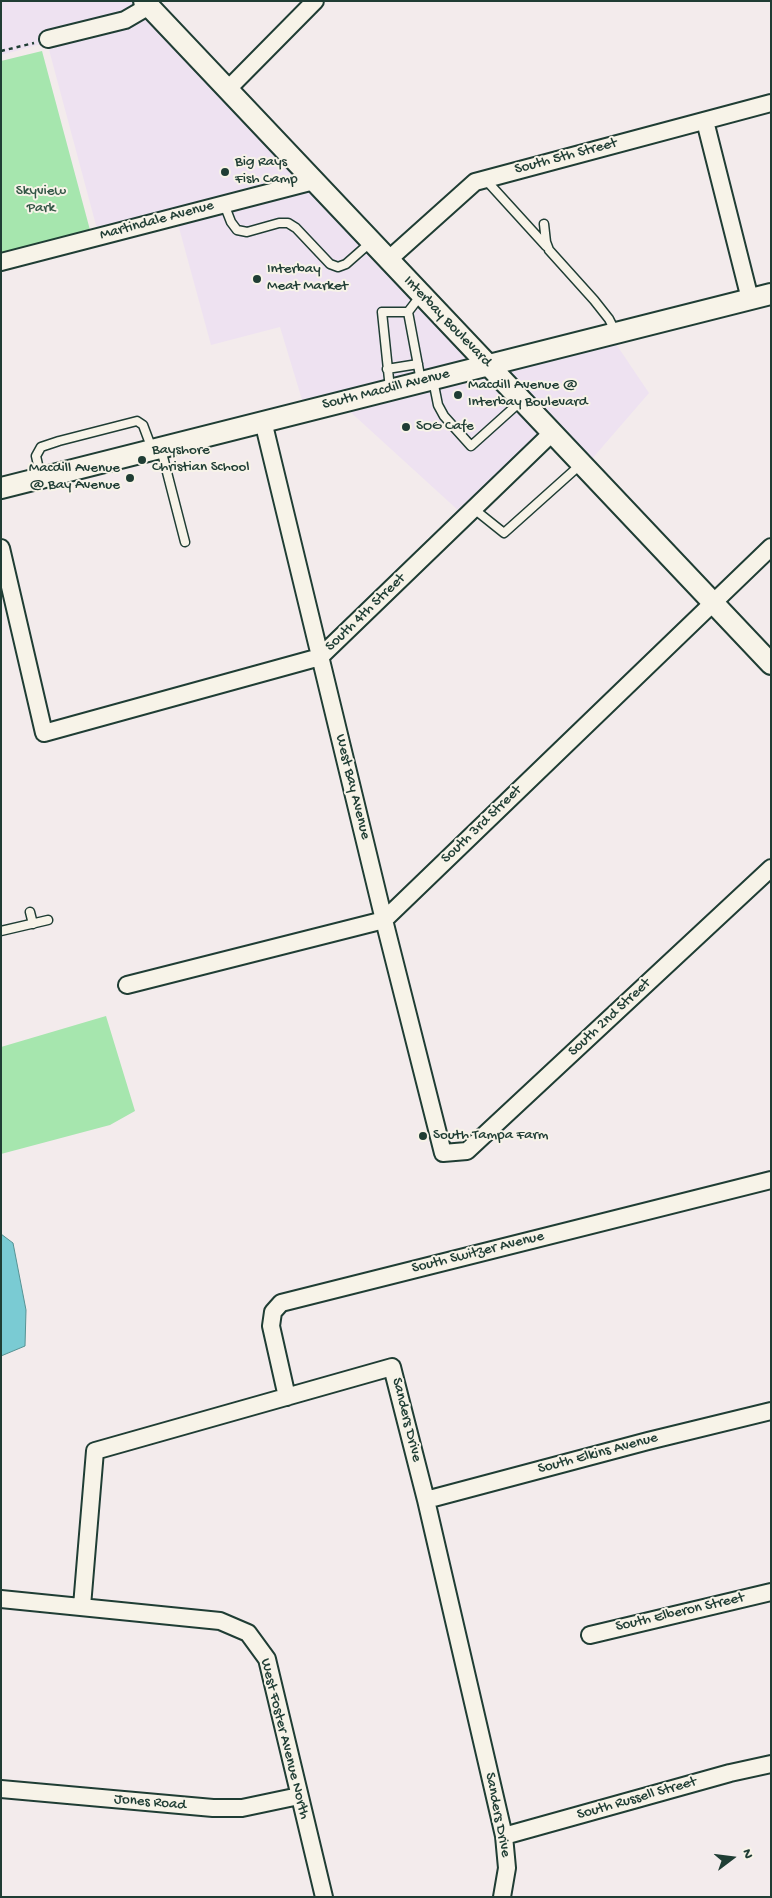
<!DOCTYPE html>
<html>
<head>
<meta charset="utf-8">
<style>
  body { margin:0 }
  #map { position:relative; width:772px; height:1898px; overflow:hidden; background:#f3ebec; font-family:"Gochi Hand",sans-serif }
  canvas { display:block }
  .frame { position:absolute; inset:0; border:2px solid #1f3d34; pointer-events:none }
  .north { position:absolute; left:707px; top:1833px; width:50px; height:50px; -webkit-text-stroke:4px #f7f3e8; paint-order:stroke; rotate:75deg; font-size:14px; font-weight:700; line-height:20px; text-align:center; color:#1f3d34 }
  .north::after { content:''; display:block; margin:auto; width:18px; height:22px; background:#1f3d34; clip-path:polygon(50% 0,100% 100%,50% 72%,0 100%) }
</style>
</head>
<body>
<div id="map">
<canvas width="772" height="1898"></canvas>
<div class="frame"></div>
<div class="north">N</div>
</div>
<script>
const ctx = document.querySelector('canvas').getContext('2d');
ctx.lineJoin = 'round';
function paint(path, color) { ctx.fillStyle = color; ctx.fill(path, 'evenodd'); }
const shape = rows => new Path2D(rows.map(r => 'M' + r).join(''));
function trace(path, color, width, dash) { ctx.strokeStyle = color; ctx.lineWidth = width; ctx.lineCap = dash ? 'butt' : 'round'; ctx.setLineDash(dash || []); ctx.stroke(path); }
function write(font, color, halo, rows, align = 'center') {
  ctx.font = font + ' "Gochi Hand",sans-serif'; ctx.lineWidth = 4; ctx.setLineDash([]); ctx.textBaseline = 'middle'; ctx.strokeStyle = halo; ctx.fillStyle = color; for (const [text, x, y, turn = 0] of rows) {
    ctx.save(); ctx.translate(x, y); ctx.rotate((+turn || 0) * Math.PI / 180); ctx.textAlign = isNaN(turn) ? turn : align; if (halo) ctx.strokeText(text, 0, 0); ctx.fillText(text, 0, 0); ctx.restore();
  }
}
paint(shape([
  [1,1,133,1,136,5,122,13,39,34,41,44,1,55],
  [147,16,299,177,97,229,48,46],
  [310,189,473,361,303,403,280,327,211,345,178,224],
  [614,341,649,393,591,460,503,368],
  [485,373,542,432,460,512,346,408]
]), '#eee2f1');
paint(shape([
  [42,51,90,230,1,253,1,61],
  [106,1016,135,1111,110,1125,1,1154,1,1047]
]), '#a6e6ae');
const water = shape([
  [1,1234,13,1243,26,1310,25,1346,1,1356,1,1234]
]);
paint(water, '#7acbd3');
trace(water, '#569293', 1);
const service = shape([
  [485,179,546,246],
  [224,204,231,222,237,230,247,232,279,223,288,223,296,228,330,264,338,267,346,264,371,242],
  [544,224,546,242,549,250,594,300,609,319,616,333],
  [408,312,421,381],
  [387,369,418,364],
  [433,380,438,405,444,416,471,446,520,402],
  [390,389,382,312,408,312,421,295],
  [161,449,185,542],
  [41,478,36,456,41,447,59,441,137,421,143,425,152,449],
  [474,509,504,533,580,465],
  [30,912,33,924],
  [1,931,48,920]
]);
const minor = shape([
  [48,39,125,20,149,6,148,1],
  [228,89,315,1],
  [705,121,750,299],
  [388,260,475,182,771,103],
  [1,262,314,181],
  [263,421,384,920,443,1153,467,1151,771,868],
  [1,548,44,733,320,657,553,432],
  [127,985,384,920,771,547],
  [287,1397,271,1326,273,1312,281,1303,771,1180],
  [426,1500,648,1441,771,1411],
  [1,1599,220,1621,248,1633,267,1659,324,1897],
  [82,1606,95,1451,392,1367,426,1500,504,1836,507,1868,502,1897],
  [590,1635,771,1592],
  [1,1789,213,1808,242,1808,299,1796],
  [504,1836,730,1773,771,1764]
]);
const tertiary = shape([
  [144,1,771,664],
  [1,488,771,294]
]);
trace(service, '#1f3d34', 11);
trace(minor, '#1f3d34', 20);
trace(tertiary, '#1f3d34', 24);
trace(shape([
  [1,51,34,43]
]), '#1f3d34', 2.5, [4, 4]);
trace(service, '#f7f3e8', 8);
trace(minor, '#f7f3e8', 16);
trace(tertiary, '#f7f3e8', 20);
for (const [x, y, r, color] of [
  [225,172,5,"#1f3d34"],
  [257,279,5,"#1f3d34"],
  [458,395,5,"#1f3d34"],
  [406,427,5,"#1f3d34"],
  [142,460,5,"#1f3d34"],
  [130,478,5,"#1f3d34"],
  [423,1136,5,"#1f3d34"]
]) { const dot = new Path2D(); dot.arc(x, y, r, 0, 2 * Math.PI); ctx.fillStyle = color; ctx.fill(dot); trace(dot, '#f7f3e8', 2); }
write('15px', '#1f3d34', '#f7f3e8', [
  ["South 5th Street",566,157,-15],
  ["Martindale Avenue",157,221,-15],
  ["Interbay Boulevard",447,322,46],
  ["South Macdill Avenue",386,390,-14],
  ["South 4th Street",366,613,-44],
  ["West Bay Avenue",352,787,76],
  ["South 3rd Street",482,825,-44],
  ["South 2nd Street",610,1018,-43],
  ["South Switzer Avenue",478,1253,-14],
  ["Sanders Drive",406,1420,76],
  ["South Elkins Avenue",598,1454,-15],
  ["South Elberon Street",680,1613,-13],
  ["West Foster Avenue North",284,1739,76],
  ["South Russell Street",637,1799,-16],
  ["Jones Road",150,1803,5],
  ["Sanders Drive",497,1815,79]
]);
write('15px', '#1f3d34', '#f7f3e8', [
  ["Big Rays",235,163],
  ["Fish Camp",235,180],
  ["Interbay",267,270],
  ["Meat Market",267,287],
  ["Macdill Avenue @",468,386],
  ["Interbay Boulevard",468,403],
  ["SOG Cafe",416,427],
  ["Bayshore",152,451],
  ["Christian School",152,468],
  ["Macdill Avenue",120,469,"right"],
  ["@ Bay Avenue",120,486,"right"],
  ["South Tampa Farm",433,1136]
], 'left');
write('15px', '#335646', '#f7f3e8', [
  ["Skyview",41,192],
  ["Park",41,209]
]);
</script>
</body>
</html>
